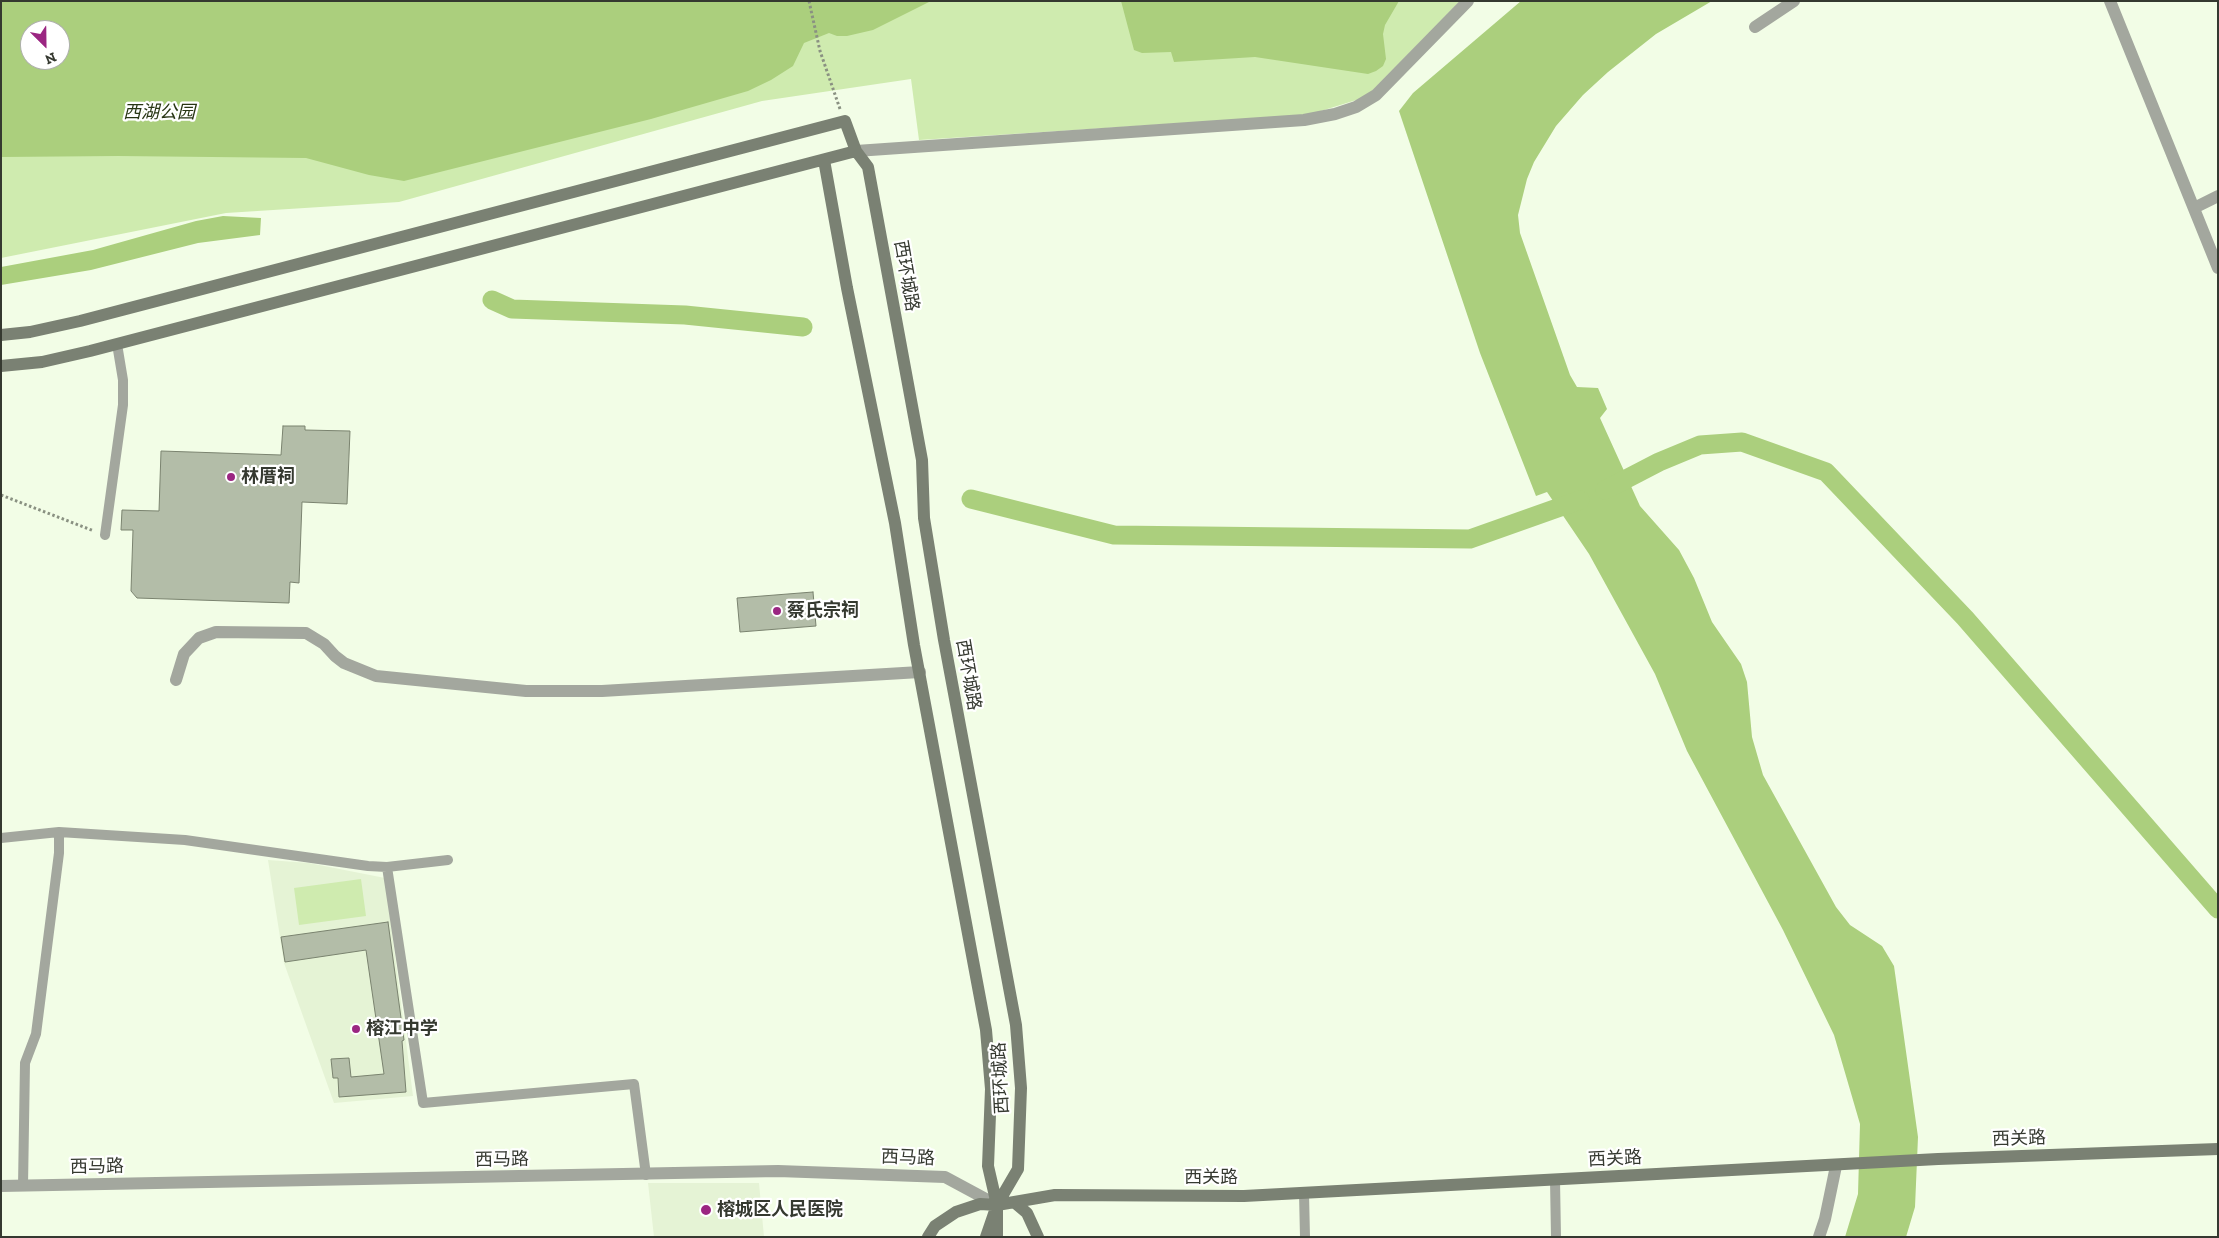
<!DOCTYPE html>
<html>
<head>
<meta charset="utf-8">
<style>
  body { margin:0 }
  #map { position:relative; width:2219px; height:1238px; overflow:hidden; background:#f2fde6; font-family:"Zilla Slab",serif }
  canvas { display:block }
  .frame { position:absolute; inset:0; border:2px solid #353930; pointer-events:none }
  .north { position:absolute; left:20px; top:20px; width:50px; height:50px; box-sizing:border-box; background:#fff; border:1px solid #aeb0ac; border-radius:50%; rotate:157deg; font-size:14px; font-weight:700; line-height:20px; text-align:center; color:#353930 }
  .north::after { content:''; display:block; margin:auto; width:18px; height:22px; background:#9b2682; clip-path:polygon(50% 0,100% 100%,50% 72%,0 100%) }
</style>
</head>
<body>
<div id="map">
<canvas width="2219" height="1238"></canvas>
<div class="frame"></div>
<div class="north">N</div>
</div>
<script>
const ctx = document.querySelector('canvas').getContext('2d');
ctx.lineJoin = 'round';
function paint(path, color) { ctx.fillStyle = color; ctx.fill(path, 'evenodd'); }
const shape = rows => new Path2D(rows.map(r => 'M' + r).join(''));
function trace(path, color, width, dash) { ctx.strokeStyle = color; ctx.lineWidth = width; ctx.lineCap = dash ? 'butt' : 'round'; ctx.setLineDash(dash || []); ctx.stroke(path); }
function write(font, color, halo, rows, align = 'center') {
  ctx.font = font + ' "Zilla Slab","Noto Sans SC",serif'; ctx.lineWidth = 4.5; ctx.setLineDash([]); ctx.textBaseline = 'middle'; ctx.strokeStyle = halo; ctx.fillStyle = color; for (const [text, x, y, turn = 0] of rows) {
    ctx.save(); ctx.translate(x, y); ctx.rotate((+turn || 0) * Math.PI / 180); ctx.textAlign = isNaN(turn) ? turn : align; if (halo) ctx.strokeText(text, 0, 0); ctx.fillText(text, 0, 0); ctx.restore();
  }
}
paint(shape([
  [268,860,309,863,385,878,413,1096,334,1103,284,963],
  [648,1183,759,1183,764,1237,654,1237]
]), '#e5f3d5');
paint(shape([
  [1,1,1460,1,1366,97,1308,115,919,140,911,79,762,101,399,202,226,213,1,258],
  [30,30,60,30,60,60,30,60],
  [361,879,366,916,299,925,294,888]
]), '#cfebaf');
paint(shape([
  [1,1,931,1,873,30,847,36,837,36,829,33,804,43,793,66,771,80,748,91,651,119,404,181,369,175,306,158,118,156,1,157],
  [30,30,60,30,60,60,30,60],
  [1121,1,1399,1,1385,25,1383,34,1386,59,1383,66,1376,71,1368,74,1255,57,1174,62,1171,52,1142,53,1134,50],
  [1521,1,1712,1,1656,34,1608,72,1583,95,1556,126,1534,162,1527,179,1518,215,1520,233,1570,375,1577,387,1598,388,1607,409,1600,418,1640,506,1679,550,1694,578,1712,622,1741,664,1747,682,1752,737,1763,775,1836,907,1850,925,1882,946,1894,966,1918,1137,1915,1207,1906,1237,1845,1237,1858,1194,1860,1124,1834,1035,1783,930,1687,751,1655,674,1589,554,1547,492,1536,496,1480,353,1399,111,1413,93],
  [223,216,261,218,260,235,198,243,91,270,1,285,1,267,93,250,196,221]
]), '#abcf7d');
trace(shape([
  [492,300,512,309,685,315,803,327],
  [1605,490,1659,462,1700,445,1742,442,1826,472,1965,618,2218,909],
  [971,499,1114,535,1470,539,1580,500]
]), '#abcf7d', 19);
const building = shape([
  [283,426,305,426,305,430,350,431,347,504,302,502,299,583,290,582,289,603,137,598,131,591,133,530,121,530,122,510,159,511,161,451,281,455,283,426],
  [813,592,816,626,740,632,737,598,813,592],
  [388,922,404,1040,402,1041,406,1092,339,1097,338,1078,333,1078,331,1059,349,1058,351,1077,384,1074,366,950,285,962,281,937,388,922]
]);
paint(building, '#b3bda8');
trace(building, '#7a836f', 1);
trace(shape([
  [809,1,820,51,840,109],
  [1,495,94,531]
]), '#8a9182', 3, [2.5, 2.5]);
trace(shape([
  [105,535,123,405,123,380,117,344],
  [1,838,59,832,185,840,368,866,387,867,448,860],
  [387,867,423,1103,634,1084,646,1175],
  [1555,1180,1556,1237],
  [23,1186,25,1063,36,1034,59,853,59,832],
  [1304,1193,1305,1237]
]), '#a3a79e', 10);
trace(shape([
  [2110,1,2218,268],
  [1755,27,1794,1],
  [856,151,1304,120,1335,114,1356,107,1376,95,1468,1],
  [2194,208,2218,196],
  [176,680,184,654,199,638,216,632,306,633,324,644,335,656,344,663,376,676,526,691,602,691,920,672],
  [1,1186,778,1171,945,1177,997,1205],
  [1819,1237,1825,1219,1836,1166]
]), '#a3a79e', 12);
trace(shape([
  [824,160,847,288,895,523,914,645,986,1030,991,1089,988,1166,997,1205],
  [1,335,30,332,80,321,845,121,856,151,868,167,922,460,924,518,944,640,1016,1025,1021,1088,1018,1169,997,1205],
  [1,366,42,362,90,351,856,151],
  [1014,1202,1027,1213,1038,1237],
  [928,1237,935,1226,956,1212,980,1204,997,1205,1055,1195,1244,1196,1938,1159,2218,1149],
  [986,1237,997,1205,997,1237]
]), '#7a8173', 12);
for (const [x, y, r, color] of [
  [231,477,5,"#9b2682"],
  [777,611,5,"#9b2682"],
  [356,1029,5,"#9b2682"],
  [706,1210,6,"#9b2682"]
]) { const dot = new Path2D(); dot.arc(x, y, r, 0, 2 * Math.PI); ctx.fillStyle = color; ctx.fill(dot); trace(dot, '#fff', 2); }
write('italic 18px', '#283614', '#fff', [
  ["西湖公园",159,113]
]);
write('18px', '#353930', '#fff', [
  ["西环城路",906,276,80],
  ["西环城路",968,675,80],
  ["西环城路",1001,1078,-93],
  ["西关路",2019,1139,-2],
  ["西马路",908,1158,2],
  ["西关路",1615,1159,-3],
  ["西马路",502,1160,-1],
  ["西马路",97,1167,-1],
  ["西关路",1211,1178]
]);
write('bold 18px', '#353930', '#fff', [
  ["林厝祠",241,477],
  ["蔡氏宗祠",787,611],
  ["榕江中学",366,1029],
  ["榕城区人民医院",717,1210]
], 'left');
</script>
</body>
</html>
